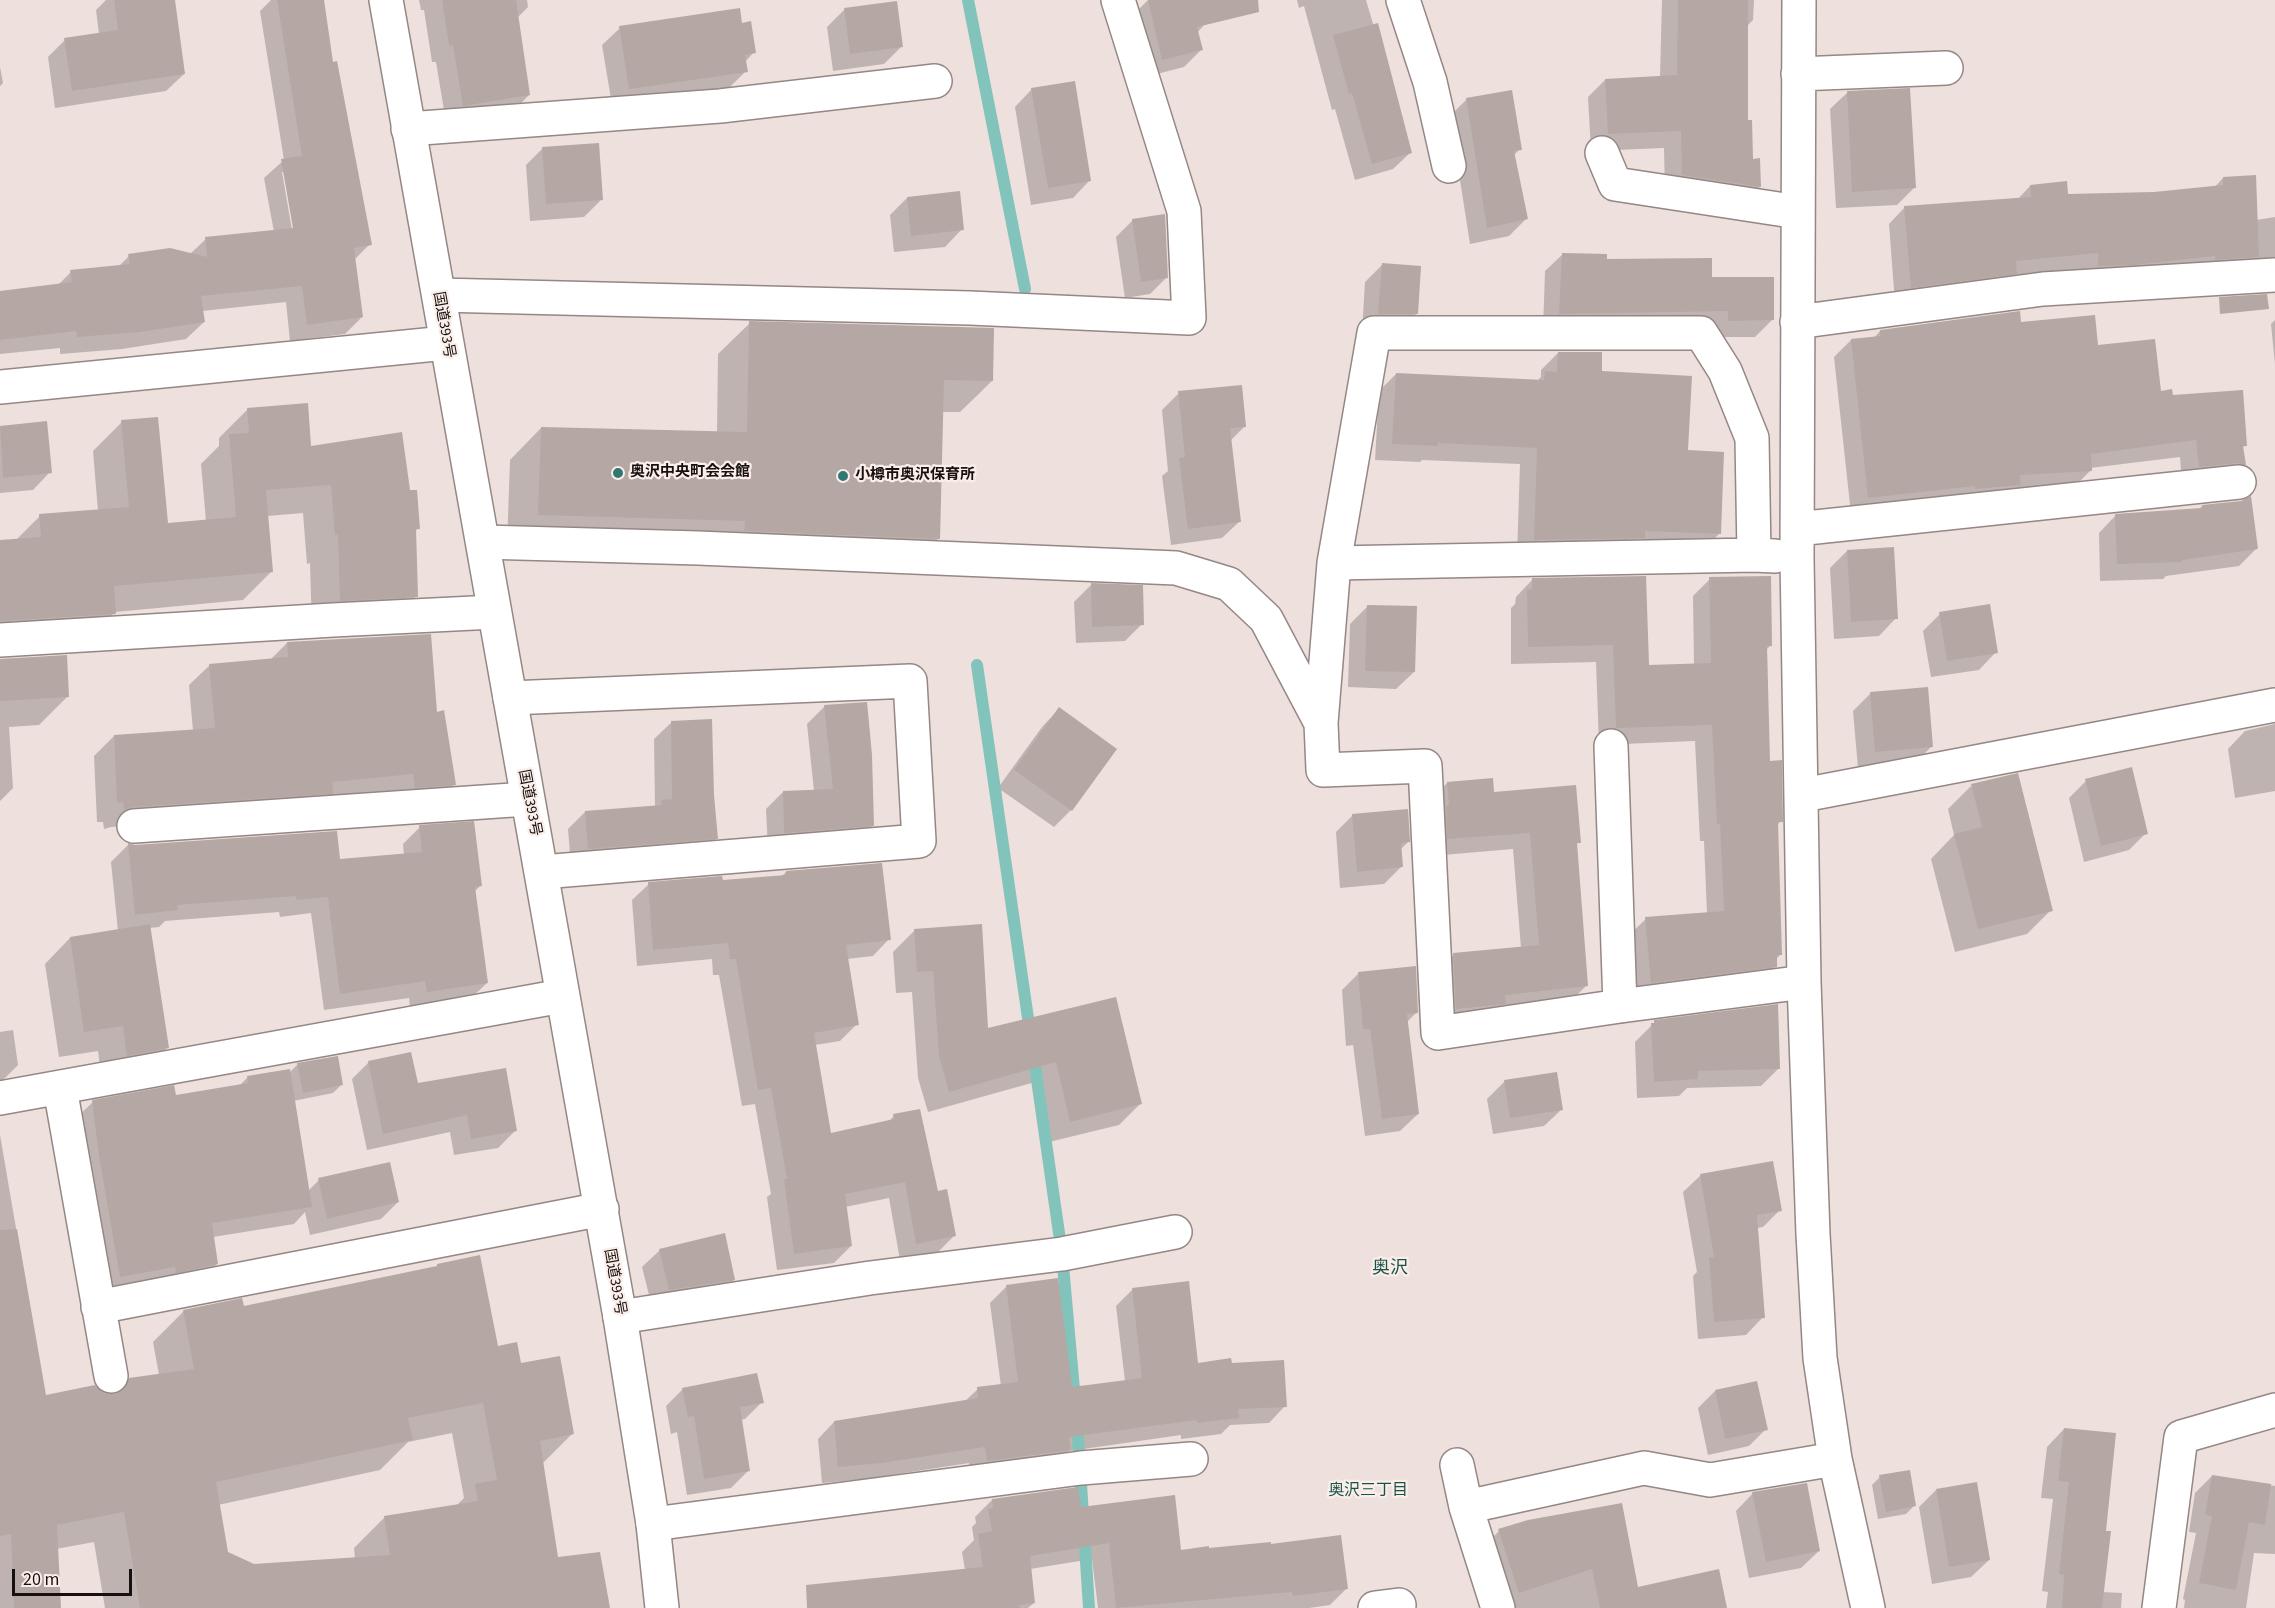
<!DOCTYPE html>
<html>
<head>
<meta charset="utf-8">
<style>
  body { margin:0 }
  #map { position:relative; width:2275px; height:1608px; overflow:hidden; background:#eee0dc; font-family:"Source Sans 3",sans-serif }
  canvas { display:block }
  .scale { position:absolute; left:12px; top:1569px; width:120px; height:27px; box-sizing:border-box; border:3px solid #161110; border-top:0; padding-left:8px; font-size:18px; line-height:21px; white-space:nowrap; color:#161110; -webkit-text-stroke:4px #fbeee9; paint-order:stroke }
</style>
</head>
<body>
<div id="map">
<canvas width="2275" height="1608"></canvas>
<div class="scale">20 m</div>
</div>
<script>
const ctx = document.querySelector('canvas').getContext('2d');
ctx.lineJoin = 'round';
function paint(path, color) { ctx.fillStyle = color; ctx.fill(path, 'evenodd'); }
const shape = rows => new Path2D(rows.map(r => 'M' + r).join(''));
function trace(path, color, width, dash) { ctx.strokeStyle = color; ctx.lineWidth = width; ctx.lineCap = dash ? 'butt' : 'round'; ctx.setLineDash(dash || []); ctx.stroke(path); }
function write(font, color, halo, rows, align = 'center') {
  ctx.font = font + ' "Source Sans 3","Noto Sans JP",sans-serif'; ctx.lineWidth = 4.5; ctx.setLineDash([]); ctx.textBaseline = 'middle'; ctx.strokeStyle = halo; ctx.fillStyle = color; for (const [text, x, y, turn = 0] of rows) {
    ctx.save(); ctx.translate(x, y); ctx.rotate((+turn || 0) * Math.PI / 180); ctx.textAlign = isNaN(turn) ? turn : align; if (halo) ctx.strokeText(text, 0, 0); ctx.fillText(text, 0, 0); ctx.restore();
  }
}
paint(shape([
  [106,0,173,0,184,74,166,91,55,108,48,57,65,40,99,34,96,10],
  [271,0,323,0,332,64,370,244,354,260,362,317,345,334,290,341,286,302,202,311,204,322,186,339,122,349,60,354,60,348,0,354,0,292,57,286,71,272,118,267,129,256,190,254,206,239,274,232,264,178,284,160,260,11],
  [282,172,285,172,296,235,293,236],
  [419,0,527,0,528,7,517,18,529,95,512,112,446,122,436,62,432,62,424,10,421,10],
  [1148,0,1199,0,1205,24,1197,33,1201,50,1184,67,1145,77,1131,17],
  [1297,0,1366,0,1411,152,1393,169,1355,180,1335,109,1332,110,1304,6,1299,8],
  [1662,0,1754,0,1753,20,1746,27,1746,122,1751,160,1760,187,1742,204,1665,192,1664,148,1591,151,1588,97,1605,80,1660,77],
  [844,10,901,47,884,64,833,71,827,27],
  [741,25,754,52,745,62,746,71,729,88,612,105,602,45,620,28],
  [0,67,3,83,0,86],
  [1032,89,1090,180,1073,198,1031,205,1015,107],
  [1848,92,1914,188,1897,205,1836,208,1830,109],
  [1467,99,1520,149,1513,156,1526,219,1509,236,1470,244,1450,116],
  [543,148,601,200,584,217,530,221,526,165],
  [2223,178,2256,220,2275,217,2275,263,2082,281,2082,269,2014,275,1999,289,1895,303,1889,224,1905,207,2018,199,2030,186,2066,196,2154,194,2214,188],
  [907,198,962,229,945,247,894,252,890,215],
  [1133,220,1167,277,1150,294,1125,298,1116,237],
  [1563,254,1711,279,1772,320,1755,337,1711,337,1543,331,1545,271],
  [1383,264,1416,314,1399,331,1362,331,1365,282],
  [2275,320,2275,364,2271,324],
  [750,323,992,381,960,412,941,412,938,539,907,570,507,546,510,460,541,428,717,433,718,354],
  [2020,324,2097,346,2160,392,2171,397,2246,445,2242,448,2245,464,2228,481,2182,484,2180,457,2090,468,2090,471,2073,488,1851,514,1834,357,1851,340,1874,338,1880,331],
  [1558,353,1600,372,1687,452,1719,534,1702,551,1517,557,1520,464,1422,460,1420,462,1375,460,1379,391,1396,374,1537,381,1541,377,1541,370],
  [1179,393,1245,426,1230,441,1240,521,1222,538,1171,545,1162,476,1168,471,1162,410],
  [248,409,310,448,409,492,419,528,414,532,416,596,387,625,312,629,310,563,307,564,303,513,267,516,272,571,243,600,115,612,86,643,0,648,0,542,15,541,40,516,98,511,93,451,122,422,167,524,206,521,201,464,219,446,219,438],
  [45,422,50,472,33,490,0,493,0,428],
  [2202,506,2257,548,2239,566,2166,576,2163,579,2100,581,2099,533,2116,515,2199,509],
  [1847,551,1896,618,1879,636,1834,639,1830,568],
  [1533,579,1647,666,1694,665,1693,596,1710,579,1771,645,1766,650,1769,762,1781,821,1777,825,1781,954,1776,959,1776,966,1759,983,1634,999,1628,936,1646,919,1707,914,1704,841,1700,841,1695,741,1599,745,1596,662,1511,664,1511,608,1515,604,1516,597],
  [1091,585,1142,624,1125,641,1076,643,1074,602],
  [1367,607,1414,672,1396,689,1348,687,1350,624],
  [1940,614,1996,652,1979,670,1931,677,1923,631],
  [287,643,435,713,454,785,434,805,111,827,104,829,103,822,97,822,94,756,114,736,193,731,189,685,210,665,270,660],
  [0,660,68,696,39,725,9,727,13,788,0,801],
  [1871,693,1932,746,1915,763,1858,768,1853,711],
  [825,706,873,825,856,842,768,850,766,809,783,792,814,791,807,724],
  [1059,709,1071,810,1054,827,998,788,1042,727],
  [672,722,712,795,717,838,700,855,571,866,568,829,585,812,655,807,654,739],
  [2275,724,2275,791,2235,798,2228,749,2245,731],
  [2086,781,2146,833,2129,850,2084,862,2069,798],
  [1447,783,1493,794,1579,842,1575,846,1586,986,1569,1003,1439,1026,1436,972,1454,954,1521,948,1513,849,1431,856,1430,800],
  [1971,786,2051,910,2027,934,1955,952,1931,859,1954,835,1948,809],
  [1353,815,1408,842,1400,850,1401,867,1384,884,1340,888,1336,832],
  [420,827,480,886,474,892,487,983,469,1000,410,1008,409,998,324,1010,311,913,280,917,279,912,165,921,159,927,149,928,167,1048,141,1073,102,1081,98,1051,59,1057,45,964,70,938,118,931,111,862,128,845,339,861,404,855,403,844],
  [786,872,889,939,873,956,847,959,857,1024,840,1041,815,1045,830,1134,888,1122,894,1116,937,1193,954,1236,938,1252,900,1260,889,1198,845,1207,851,1246,834,1263,777,1270,767,1197,771,1194,755,1104,742,1106,719,975,713,975,712,959,637,966,632,900,649,884,722,882,782,876],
  [914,931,987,1030,1115,998,1140,1104,1119,1125,1049,1142,1035,1082,928,1112,918,1078,912,992,896,993,893,952],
  [1359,973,1417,1012,1406,1023,1418,1114,1400,1131,1365,1136,1353,1045,1346,1046,1342,990],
  [1655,1022,1778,1069,1761,1086,1687,1088,1679,1096,1637,1098,1635,1042],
  [13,1030,18,1065,0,1083,0,1032],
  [369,1062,515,1131,498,1148,454,1155,450,1132,367,1150,352,1079],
  [297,1065,342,1084,333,1093,293,1101,308,1191,319,1180,398,1202,381,1219,310,1235,305,1212,294,1224,213,1237,217,1264,200,1281,103,1293,75,1119,93,1102,175,1097,239,1086,248,1077,289,1073],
  [1504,1082,1562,1109,1544,1126,1493,1134,1487,1099],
  [0,1135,45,1397,113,1396,130,1379,159,1375,153,1342,184,1311,243,1307,497,1347,520,1365,573,1433,542,1464,557,1559,608,1608,105,1608,94,1542,56,1549,59,1608,0,1608],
  [452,1433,464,1498,456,1506,385,1517,354,1548,355,1559,253,1566,227,1553,218,1505,380,1470,408,1442],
  [1701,1175,1780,1210,1763,1227,1757,1228,1763,1317,1746,1335,1698,1339,1693,1276,1697,1272,1683,1192],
  [660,1250,734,1280,717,1297,652,1307,642,1267],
  [1007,1286,1071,1389,1125,1381,1116,1306,1132,1290,1197,1364,1230,1364,1285,1406,1269,1423,1230,1425,1221,1434,1181,1439,1181,1435,1069,1451,1053,1466,971,1477,969,1463,865,1479,822,1483,818,1439,834,1422,964,1402,978,1389,1001,1386,990,1303],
  [683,1389,762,1402,745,1419,740,1420,748,1471,731,1488,687,1495,677,1432,671,1434,666,1406],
  [1715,1391,1766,1429,1749,1446,1708,1455,1698,1408],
  [2064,1429,2105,1532,2102,1592,2122,1593,2121,1608,2046,1608,2048,1592,2042,1591,2053,1499,2041,1498,2047,1447],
  [2212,1476,2275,1486,2275,1554,2254,1553,2246,1608,2184,1608,2185,1600,2183,1599,2196,1533,2189,1532,2195,1493],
  [1880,1477,1914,1506,1906,1514,1878,1519,1872,1485],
  [1936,1490,1989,1560,1971,1577,1932,1584,1919,1507],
  [1753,1493,1819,1551,1801,1568,1749,1578,1736,1511],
  [992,1500,1080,1509,1180,1552,1347,1588,1330,1605,1309,1608,1098,1608,1092,1559,1030,1569,1034,1603,1028,1608,819,1608,965,1570,962,1552,974,1540,972,1527,976,1523,975,1517],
  [1529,1522,1637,1589,1726,1608,1501,1608,1482,1548,1499,1531]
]), '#0003');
trace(shape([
  [968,0,1025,289],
  [977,665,1030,1032],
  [1033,1052,1062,1254,1075,1401],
  [1077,1422,1089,1608]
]), '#82c3bc', 12);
paint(shape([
  [114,0,175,0,185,74,72,91,64,38,118,30],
  [277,0,324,0,333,62,337,61,372,245,354,248,363,317,307,325,302,286,201,296,205,322,140,332,77,337,76,331,0,340,0,291,72,282,70,270,130,264,128,254,170,248,207,257,205,237,293,228,281,159,302,156],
  [442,0,516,0,530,95,463,106,453,45,449,46],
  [1148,0,1258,0,1259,12,1197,27,1203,50,1162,60],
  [1678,0,1748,0,1748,120,1752,120,1753,159,1760,158,1761,187,1682,175,1681,131,1608,134,1605,79,1677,75],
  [897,1,903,47,850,54,844,8],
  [740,8,742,23,751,21,756,53,745,55,748,72,629,89,619,26],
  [1378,23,1412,153,1372,164,1352,93,1349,94,1333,35],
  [1075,81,1091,181,1048,188,1031,88],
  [1910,88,1916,188,1852,192,1847,91],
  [1512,90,1522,150,1514,151,1528,219,1487,228,1466,98],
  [599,143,603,200,546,204,542,147],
  [2256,175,2259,257,2215,260,2215,256,2134,265,2098,266,2098,253,2016,261,2017,274,1911,288,1904,206,2031,197,2030,185,2067,181,2068,194,2154,192,2223,185,2223,177],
  [960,191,964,230,911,236,907,197],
  [1165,214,1168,278,1141,282,1132,219],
  [1562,253,1607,254,1607,259,1712,258,1712,277,1774,277,1774,320,1728,321,1728,311,1559,314],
  [1382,263,1421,266,1418,314,1378,314],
  [2267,294,2269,309,2220,314,2219,297],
  [2020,311,2021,322,2095,315,2098,345,2155,339,2161,391,2172,389,2173,395,2243,390,2247,446,2243,446,2246,465,2237,463,2199,467,2196,440,2091,454,2092,471,2020,475,2021,485,1975,489,1975,486,1868,498,1851,339,1880,336,1880,330],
  [749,321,994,328,993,381,944,380,940,539,744,531,745,521,538,515,541,427,747,432],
  [1558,352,1602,352,1602,371,1692,376,1688,450,1724,452,1721,534,1645,531,1645,538,1534,540,1537,448,1438,443,1438,446,1392,444,1396,373,1544,380,1545,371,1557,372],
  [1242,385,1246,427,1230,428,1241,522,1188,529,1179,458,1185,457,1178,391],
  [308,403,311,446,402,432,410,490,417,490,420,529,416,529,418,597,340,601,338,535,335,535,331,485,266,490,273,572,114,586,116,614,0,621,0,540,41,537,39,514,129,507,121,420,158,417,168,523,236,517,229,434,249,433,247,408],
  [47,421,52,473,3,478,0,426],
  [2251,496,2258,549,2182,560,2182,562,2117,564,2115,514,2202,508,2202,505,2241,501],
  [1894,547,1898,619,1851,622,1847,550],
  [1646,576,1649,665,1711,663,1709,577,1771,576,1772,646,1767,646,1770,761,1782,760,1783,822,1778,822,1782,955,1777,955,1777,967,1651,983,1645,917,1724,911,1720,824,1717,825,1712,725,1616,728,1613,645,1528,647,1527,590,1532,589,1532,578],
  [1091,583,1143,585,1144,625,1092,627],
  [1990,604,1998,653,1947,661,1939,612],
  [1367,605,1417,606,1415,672,1365,671],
  [431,634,437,712,444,710,456,785,415,788,413,774,332,782,333,794,133,807,124,810,123,802,117,803,114,735,215,728,209,664,288,657,287,642],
  [67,655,69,697,0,701,0,659],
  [1928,687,1933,747,1875,752,1870,692],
  [867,702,872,755,874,826,784,833,783,791,833,789,824,705],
  [1059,707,1117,749,1072,811,1014,770],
  [712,719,714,795,718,839,588,849,585,811,662,805,661,800,672,799,671,721],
  [2132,767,2148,834,2101,846,2085,779],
  [2018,773,2053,911,1978,929,1954,834,1982,827,1971,784],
  [1493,778,1494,792,1576,785,1581,843,1577,843,1588,986,1505,995,1506,1004,1456,1009,1453,953,1539,945,1530,833,1447,839,1446,806,1449,805,1447,782],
  [1408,809,1410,842,1401,843,1403,867,1357,872,1352,814],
  [474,821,482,886,475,887,488,983,427,992,425,981,340,994,328,897,296,900,296,896,177,905,178,910,135,915,128,843,135,845,337,831,340,859,422,852,419,825],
  [882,863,891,940,846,945,859,1025,814,1033,831,1133,894,1119,893,1114,920,1109,938,1191,947,1189,956,1236,916,1244,905,1182,845,1194,852,1246,794,1254,784,1179,787,1179,771,1088,758,1090,736,959,730,959,728,943,653,950,648,882,722,876,723,880,786,875,786,871],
  [150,924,169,1048,127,1056,123,1026,84,1032,70,937],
  [982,924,988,1028,1116,997,1142,1104,1070,1122,1056,1062,949,1092,939,1056,933,971,917,972,914,929],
  [1416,966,1418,1013,1407,1014,1419,1114,1382,1119,1370,1029,1363,1029,1358,972],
  [1778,1004,1780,1069,1698,1071,1698,1079,1654,1082,1651,1023,1654,1023,1654,1020],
  [411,1052,418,1083,506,1068,517,1131,471,1139,467,1115,383,1134,368,1061],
  [338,1056,343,1085,303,1093,297,1063],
  [290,1069,312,1207,212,1223,218,1264,176,1273,175,1267,120,1277,99,1156,92,1100,174,1085,176,1095,248,1083,247,1076],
  [1557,1072,1563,1110,1510,1118,1504,1080],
  [1773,1161,1782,1211,1757,1215,1765,1318,1714,1322,1709,1257,1714,1257,1700,1174],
  [390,1162,399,1202,327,1219,318,1178],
  [17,1229,46,1395,95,1385,104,1393,114,1394,123,1390,129,1378,194,1369,183,1310,242,1298,244,1306,437,1266,437,1264,480,1255,498,1346,517,1342,521,1363,560,1356,574,1434,540,1441,558,1557,600,1552,610,1608,140,1608,124,1512,57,1525,61,1608,14,1608,11,1534,0,1536,0,1230],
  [483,1403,497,1480,475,1484,478,1501,384,1516,390,1555,254,1564,228,1552,216,1482,413,1440,408,1418],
  [725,1233,735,1280,669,1290,659,1249],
  [1058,1278,1072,1387,1142,1378,1132,1288,1189,1281,1198,1363,1231,1358,1232,1363,1284,1360,1287,1407,1238,1409,1239,1418,1197,1423,1197,1420,1069,1437,1071,1450,987,1461,985,1447,882,1463,838,1467,834,1421,978,1398,977,1387,1018,1382,1006,1285],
  [757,1373,764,1403,740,1407,750,1471,704,1479,694,1416,688,1417,682,1388],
  [1757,1381,1768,1430,1725,1439,1715,1390],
  [2064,1428,2116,1433,2106,1531,2111,1531,2102,1608,2062,1608,2064,1575,2059,1574,2069,1482,2058,1481],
  [1910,1470,1916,1506,1886,1512,1879,1475],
  [2212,1475,2271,1484,2265,1525,2249,1522,2236,1590,2199,1583,2212,1516,2205,1515],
  [1977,1482,1990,1560,1949,1567,1936,1489],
  [1807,1483,1820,1551,1766,1562,1752,1492],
  [1078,1487,1081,1507,1175,1495,1181,1550,1209,1546,1209,1548,1271,1542,1271,1544,1341,1535,1348,1589,1293,1596,1292,1592,1116,1608,1109,1543,1030,1556,1035,1603,1019,1605,1020,1608,807,1608,806,1585,983,1567,978,1534,992,1531,988,1509,993,1508,992,1499],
  [1622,1503,1638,1587,1719,1569,1727,1608,1600,1608,1592,1569,1519,1593,1498,1529,1528,1520]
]), '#b4a7a4');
const minor = shape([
  [1403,0,1430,82,1449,166],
  [1799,0,1797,558,1804,982,1813,1234,1820,1358,1835,1459,1868,1608],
  [1798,74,1946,68],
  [408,129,720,106,935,81],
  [1602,153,1615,184,1798,212],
  [439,295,970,308,1189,318,1184,211,1118,0],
  [1797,322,2043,289,2275,275],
  [0,387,446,343],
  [1797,529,2239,482],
  [483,542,698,548,1176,568,1229,584,1266,619,1321,723,1334,563,1374,333,1701,333,1725,371,1752,438,1754,555],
  [1334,563,1754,555,1775,556],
  [0,640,333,620,494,612],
  [510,698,910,681,919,841,542,872],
  [1321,723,1323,770,1425,766,1438,1033,1620,1006,1804,982],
  [1611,746,1620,1006],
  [1803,795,2275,705],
  [134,826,527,799],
  [60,1088,111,1376],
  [0,1098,562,996],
  [98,1307,602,1209],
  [620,1317,870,1278,1062,1254,1175,1232],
  [1457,1465,1466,1507,1498,1608],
  [1466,1507,1644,1468,1710,1480,1835,1459],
  [653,1524,1081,1468,1191,1459],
  [1375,1608,1399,1605],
  [2159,1608,2181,1437,2275,1410]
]);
const highway = shape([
  [386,0,620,1317,653,1524,662,1608]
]);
trace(minor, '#948784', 36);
trace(highway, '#948784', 36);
trace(minor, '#fff', 33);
trace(highway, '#fff', 33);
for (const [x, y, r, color] of [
  [618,473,6,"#307871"],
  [843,476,6,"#307871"]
]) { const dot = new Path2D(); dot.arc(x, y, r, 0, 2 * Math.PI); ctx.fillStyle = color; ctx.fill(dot); trace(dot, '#fbeee9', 2); }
write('15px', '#161110', '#fbeee9', [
  ["国道393号",443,325,80],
  ["国道393号",529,803,79],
  ["国道393号",614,1282,80]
]);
write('bold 15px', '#161110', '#fbeee9', [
  ["奥沢中央町会会館",630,473],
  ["小樽市奥沢保育所",855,476]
], 'left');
write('16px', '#17524c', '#fbeee9', [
  ["奥沢三丁目",1368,1491]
]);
write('18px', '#17524c', '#fbeee9', [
  ["奥沢",1390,1269]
]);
</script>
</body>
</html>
